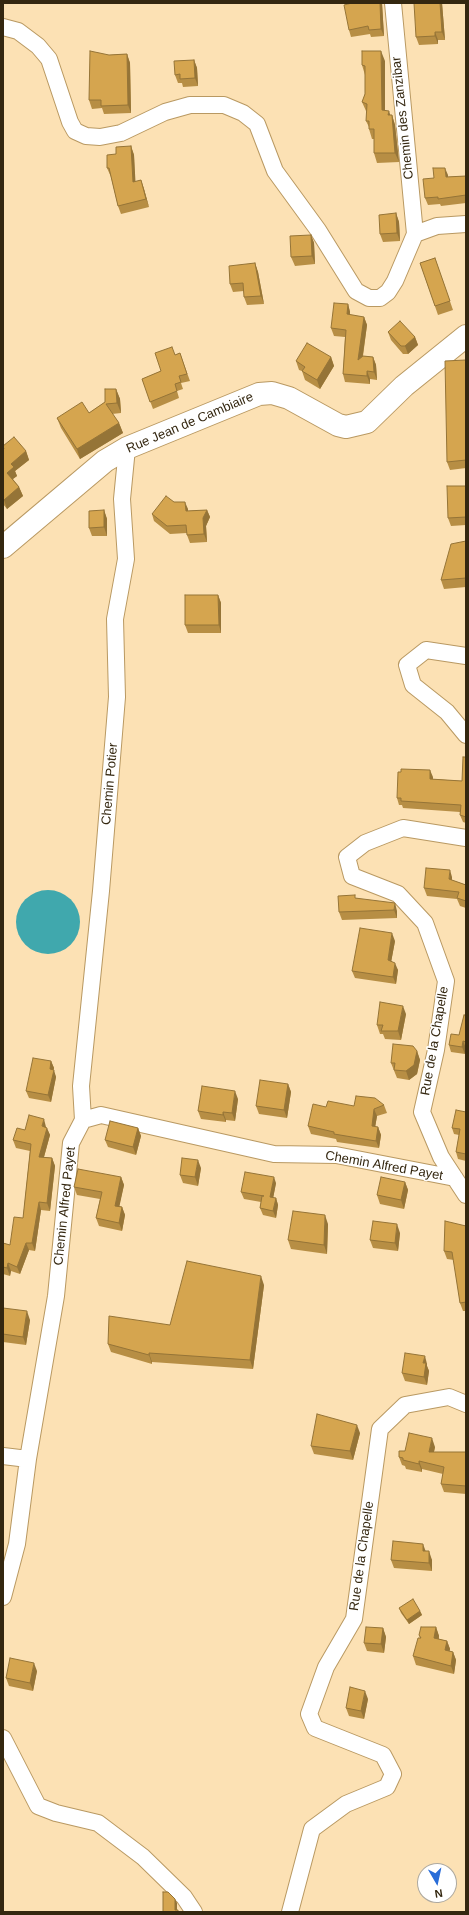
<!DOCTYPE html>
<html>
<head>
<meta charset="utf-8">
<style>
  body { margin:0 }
  #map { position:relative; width:469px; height:1915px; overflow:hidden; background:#fce1b4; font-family:Helvetica,sans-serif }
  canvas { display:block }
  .frame { position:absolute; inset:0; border:4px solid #342710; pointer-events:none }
  .north { position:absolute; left:417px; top:1863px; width:40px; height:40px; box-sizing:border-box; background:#fff; border:1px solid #aea99f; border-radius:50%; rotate:171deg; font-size:11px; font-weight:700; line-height:16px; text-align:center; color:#342710 }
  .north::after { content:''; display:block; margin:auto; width:14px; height:18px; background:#286cd8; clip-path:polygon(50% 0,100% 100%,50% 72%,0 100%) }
</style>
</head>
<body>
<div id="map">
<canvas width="469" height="1915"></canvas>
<div class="frame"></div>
<div class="north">N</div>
</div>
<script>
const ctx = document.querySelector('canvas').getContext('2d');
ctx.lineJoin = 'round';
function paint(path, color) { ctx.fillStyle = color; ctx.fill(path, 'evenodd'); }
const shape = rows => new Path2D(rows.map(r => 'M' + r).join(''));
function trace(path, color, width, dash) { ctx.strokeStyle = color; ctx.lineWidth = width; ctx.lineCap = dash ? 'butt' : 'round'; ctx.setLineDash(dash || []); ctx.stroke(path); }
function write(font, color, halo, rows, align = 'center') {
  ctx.font = font + ' Helvetica,sans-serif'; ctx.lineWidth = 3; ctx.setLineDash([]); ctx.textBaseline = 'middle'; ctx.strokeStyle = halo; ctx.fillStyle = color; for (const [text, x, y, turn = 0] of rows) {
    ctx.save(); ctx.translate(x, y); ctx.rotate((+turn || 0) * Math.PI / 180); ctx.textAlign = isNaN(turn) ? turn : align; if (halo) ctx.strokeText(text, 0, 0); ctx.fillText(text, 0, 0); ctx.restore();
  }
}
paint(shape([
  '16 922a32 32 0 1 1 64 0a32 32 0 1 1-64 0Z'
]), '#40a8ad');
const minor = shape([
  [393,3,415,234],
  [3,27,18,31,38,46,49,59,70,122,75,131,86,136,100,137,121,133,165,112,190,105,224,105,243,113,257,124,275,171,318,230,356,291,369,298,380,298,388,292,395,281,415,234,437,226,466,224],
  [466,656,426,650,407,665,413,685,447,712,466,735],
  [466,838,403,828,365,843,347,857,352,876,398,894,425,923,446,981,436,1050,422,1112,441,1157,466,1195],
  [83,1120,81,1086,101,891,117,697,115,619,126,559,122,499,127,448],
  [3,1456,28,1459],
  [3,1597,17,1544,28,1459,56,1296,71,1143,83,1120,101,1115,274,1154,336,1155,455,1178],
  [3,1738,38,1806,56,1813,98,1823,143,1857,184,1897,194,1912],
  [290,1912,312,1829,346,1804,387,1787,393,1774,383,1755,315,1728,309,1714,326,1667,354,1619,380,1429,405,1405,449,1397,466,1404]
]);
const secondary = shape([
  [3,547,105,461,127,448,259,394,272,393,289,398,338,425,346,427,367,422,404,386,466,336]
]);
trace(minor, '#b99962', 18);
trace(secondary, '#b99962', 24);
trace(minor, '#fff', 16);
trace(secondary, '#fff', 22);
paint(shape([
  [352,3,382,3,384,36,371,37,370,34,351,37,349,30],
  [442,3,445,40,438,40,438,44,419,45,416,37],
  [127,54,130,63,131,113,104,114,102,108,92,109,89,100,109,55],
  [194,60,197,68,198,86,183,87,182,83,178,83,175,75],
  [385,61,385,110,390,115,392,115,395,125,399,162,377,163,374,153,374,139,372,139,369,129,369,127,366,121,367,112,366,111,362,102,365,94,365,75,362,65],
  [131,146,134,155,135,182,141,180,144,189,149,207,121,214,118,206,111,177,107,168,116,154],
  [448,175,448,177,466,176,466,203,441,206,440,204,428,205,425,198],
  [396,213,399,222,400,241,383,242,380,234],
  [311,235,314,243,315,264,295,266,291,257],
  [435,258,453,310,438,315,420,263],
  [255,263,258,272,264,304,247,305,244,297,244,291,233,292,230,284],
  [348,304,350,312,350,315,364,317,367,325,363,356,373,357,376,365,377,380,370,379,370,384,345,382,343,374,345,337,334,336,331,328],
  [388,332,415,337,418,345,408,354,403,354,391,340],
  [180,353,190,381,181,383,183,389,177,391,179,398,153,409,142,379,161,371,175,355],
  [331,357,334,366,320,389,305,380,302,371,299,370,296,361],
  [466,360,466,468,450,470,447,462],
  [116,389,120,399,121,413,112,414,119,423,123,433,80,459,61,428,57,418,89,413,105,402],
  [3,446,26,451,29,460,15,471,17,476,13,479,19,487,23,496,7,509,3,504],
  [466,486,466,525,451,526,448,518],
  [174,502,188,509,188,511,207,510,210,517,206,526,207,542,190,543,187,535,187,533,170,534,154,521,152,514],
  [104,510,107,519,107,536,92,536,89,528],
  [466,541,466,587,444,589,441,580],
  [218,595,221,603,221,633,188,633,185,625],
  [466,757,466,823,463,822,460,815,460,812,403,808,402,805,399,805,397,798,433,777,433,779,462,781],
  [452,877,452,880,466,885,466,908,460,906,457,899,427,896,424,888],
  [356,898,397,911,397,918,342,920,339,912],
  [395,941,391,962,398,970,396,984,355,978,352,971],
  [406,1014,401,1040,385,1039,383,1034,380,1034,377,1025],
  [466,1015,466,1048,465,1054,451,1052,449,1045,459,1035],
  [417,1051,420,1060,417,1074,409,1080,397,1078,391,1063],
  [51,1061,54,1068,53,1070,56,1077,51,1102,29,1098,26,1091],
  [288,1084,291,1092,287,1118,259,1114,256,1106],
  [238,1099,235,1121,226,1120,226,1122,201,1119,198,1111],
  [384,1105,387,1113,377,1116,375,1127,378,1127,381,1135,379,1148,337,1142,336,1139,311,1134,308,1126,326,1107],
  [466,1112,466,1161,458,1159,456,1152,459,1135,454,1134,452,1128],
  [46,1127,50,1135,44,1157,52,1158,55,1166,50,1211,41,1210,35,1251,29,1250,20,1274,11,1271,10,1276,3,1274,3,1243,10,1245,23,1218,30,1151,16,1148,13,1140,25,1130],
  [138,1128,141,1136,136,1155,108,1147,105,1140],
  [201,1168,198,1186,183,1183,180,1175],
  [121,1177,124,1185,119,1206,122,1207,125,1215,122,1231,99,1226,96,1218,100,1199,77,1195,74,1187],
  [405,1182,408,1190,404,1209,380,1204,377,1195],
  [276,1183,273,1198,276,1198,278,1205,276,1218,263,1215,260,1208,261,1202,244,1199,241,1192],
  [328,1224,327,1254,291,1249,288,1240],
  [466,1226,466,1311,463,1311,460,1303,454,1260,447,1259,444,1251],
  [400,1233,398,1251,373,1248,370,1240],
  [264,1285,253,1369,152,1362,152,1364,111,1352,108,1344,170,1325],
  [3,1308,30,1320,26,1345,3,1342],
  [427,1364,427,1366,429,1371,427,1385,405,1381,402,1373],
  [360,1433,353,1460,314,1454,311,1446],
  [435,1447,434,1452,466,1452,466,1494,444,1492,441,1484,443,1474,422,1469,422,1472,406,1469,405,1466,402,1465,399,1457,405,1451],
  [426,1551,432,1560,432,1571,394,1568,391,1560],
  [399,1608,420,1611,422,1615,409,1624,401,1613],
  [436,1627,439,1636,439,1639,447,1641,450,1649,449,1651,453,1652,456,1660,454,1674,416,1665,413,1656,420,1638,419,1635],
  [383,1628,386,1637,384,1653,367,1651,364,1643],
  [37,1671,33,1691,9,1686,6,1678],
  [368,1699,364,1719,349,1716,346,1708]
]), '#b78e44');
paint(shape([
  [380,3,382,3,384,36,381,29],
  [440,3,442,3,445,40,442,32],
  [435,32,438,40,438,44,435,36],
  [381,51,385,61,385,120,382,110],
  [127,54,130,63,131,113,128,105],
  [194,60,197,68,198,86,195,78],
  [389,111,392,120,392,115,395,125,399,162,395,153,388,115],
  [131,146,134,155,136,191,133,182],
  [445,168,448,175,448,185,446,177],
  [141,180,144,189,149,207,146,199],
  [396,213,399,222,400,241,397,233],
  [311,235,314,243,315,264,312,256],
  [255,263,258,272,264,304,261,296],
  [348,304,350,312,349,322,347,314],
  [364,317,367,325,361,368,358,360],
  [415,337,418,345,408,354,405,346],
  [331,357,334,366,320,389,317,380],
  [373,357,376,365,377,380,374,372],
  [367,371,370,379,370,384,367,376],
  [116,389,120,399,121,413,117,403],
  [119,423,123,433,80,459,77,449],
  [26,451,29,460,15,471,17,476,10,481,7,473,11,464],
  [19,487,23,496,7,509,4,500],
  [185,502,188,509,188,519,186,511],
  [104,510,107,519,107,536,104,527],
  [207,510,210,517,206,526,207,542,204,534,203,518],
  [218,595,221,603,221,633,219,625],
  [430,770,433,777,432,786,430,779],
  [450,870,452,877,452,887,449,879],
  [395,903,397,911,397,918,394,910],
  [392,933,395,941,390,968,388,960],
  [395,963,398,970,396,984,393,977],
  [403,1006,406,1014,401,1040,398,1031],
  [463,1041,466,1048,465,1054,462,1047],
  [417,1051,420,1060,417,1074,409,1080,406,1071],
  [51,1061,54,1068,52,1076,50,1069],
  [54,1070,56,1077,51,1102,48,1095],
  [288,1084,291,1092,287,1118,284,1110],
  [235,1091,238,1099,235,1121,232,1113],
  [374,1109,377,1116,374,1134,372,1126],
  [223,1112,226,1120,226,1122,223,1115],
  [44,1119,46,1127,45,1134,42,1126],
  [378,1127,381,1135,379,1148,376,1141],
  [47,1128,50,1135,42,1164,39,1157],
  [138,1128,141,1136,136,1155,133,1147],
  [52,1158,55,1166,50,1211,47,1203],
  [198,1160,201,1168,198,1186,195,1177],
  [121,1177,124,1185,118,1213,115,1206],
  [274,1177,276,1183,272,1204,270,1197],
  [405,1182,408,1190,404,1209,401,1200],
  [276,1198,278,1205,276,1218,273,1211],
  [39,1202,41,1210,35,1251,32,1243],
  [122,1207,125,1215,122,1231,119,1223],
  [325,1215,328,1224,327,1254,324,1245],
  [397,1224,400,1233,398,1251,395,1243],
  [26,1243,29,1250,20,1274,17,1267],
  [8,1263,11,1271,10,1276,7,1268],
  [261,1276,264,1285,253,1369,250,1360],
  [27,1311,30,1320,26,1345,23,1337],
  [149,1353,152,1362,152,1364,149,1355],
  [425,1356,427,1364,427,1366,429,1371,427,1385,424,1377,423,1363],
  [357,1425,360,1433,353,1460,350,1451],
  [432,1438,435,1447,432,1460,429,1452],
  [419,1461,422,1469,422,1472,419,1464],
  [423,1544,426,1552,423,1551],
  [429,1551,432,1560,432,1571,429,1563],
  [420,1611,422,1615,409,1624,407,1620],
  [436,1627,439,1636,437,1647,434,1638],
  [383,1628,386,1637,384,1653,381,1644],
  [447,1641,450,1649,448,1659,445,1650],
  [453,1652,456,1660,454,1674,451,1666],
  [34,1663,37,1671,33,1691,30,1683],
  [365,1691,368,1699,364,1719,361,1711],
  [175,1899,177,1903,177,1912,175,1910]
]), '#957437');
const building = shape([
  [352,3,380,3,381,29,369,30,368,26,349,30,344,5,352,3],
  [414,3,440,3,442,32,435,32,435,36,416,37,414,3],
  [90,51,109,55,127,54,128,105,101,106,101,100,89,100,90,51],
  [362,51,381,51,382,110,389,111,388,115,392,115,395,153,374,153,374,129,369,129,369,121,366,121,367,104,362,102,365,94,365,66,362,65,362,51],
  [194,60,195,78,180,79,180,74,175,75,174,61,194,60],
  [131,146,133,182,141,180,146,199,118,206,109,168,107,168,107,155,116,154,116,147,131,146],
  [433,168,445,168,446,177,466,176,466,195,438,199,438,197,425,198,423,179,434,178,433,168],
  [396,213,397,233,380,234,379,215,396,213],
  [311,235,312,256,291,257,290,236,311,235],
  [435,258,450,301,435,306,420,263,435,258],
  [255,263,261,296,244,297,243,283,230,284,229,266,255,263],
  [334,303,348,304,347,314,364,317,358,360,363,356,373,357,374,372,367,371,367,376,343,374,346,330,331,328,334,303],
  [400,321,415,337,405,346,401,346,388,332,400,321],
  [307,343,331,357,317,380,302,371,305,367,296,361,307,343],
  [172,347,175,355,180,353,187,374,179,376,181,382,175,384,177,391,150,402,142,379,161,371,155,353,172,347],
  [466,360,466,460,447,462,445,361,466,360],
  [105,389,116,389,117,403,106,404,119,423,77,449,57,418,82,402,89,413,105,402,105,389],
  [14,437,26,451,11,464,14,467,7,473,19,487,4,500,3,499,3,450,4,449,3,446,14,437],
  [447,486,466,486,466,517,448,518,447,486],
  [166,496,174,502,185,502,186,511,207,510,203,518,204,534,187,535,186,525,167,526,152,514,166,496],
  [104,510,104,527,89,528,89,511,104,510],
  [466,541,466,578,441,580,451,544,466,541],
  [185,595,218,595,219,625,185,625,185,595],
  [463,757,466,757,466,817,460,815,461,805,401,801,401,798,397,798,398,772,401,772,401,769,430,770,430,779,462,781,463,757],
  [426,868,450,870,449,879,466,885,466,901,457,898,459,892,424,888,426,868],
  [355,895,355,898,395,903,394,910,339,912,338,896,355,895],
  [360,928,392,933,388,960,395,963,393,977,352,971,360,928],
  [380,1002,403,1006,398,1031,381,1031,383,1025,377,1025,380,1002],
  [464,1015,466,1015,466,1042,463,1041,462,1047,449,1045,451,1034,459,1035,464,1015],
  [393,1044,413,1046,417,1051,414,1065,406,1071,394,1070,395,1063,391,1063,393,1044],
  [33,1058,51,1061,50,1069,54,1070,48,1095,26,1091,33,1058],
  [260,1080,288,1084,284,1110,256,1106,260,1080],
  [202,1086,235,1091,232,1113,223,1112,223,1115,198,1111,202,1086],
  [356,1096,375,1098,384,1105,374,1109,372,1126,378,1127,376,1141,334,1134,334,1132,308,1126,313,1104,326,1107,328,1101,354,1106,356,1096],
  [456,1110,466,1112,466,1154,456,1152,460,1129,452,1128,456,1110],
  [29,1115,44,1119,42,1126,47,1128,39,1157,52,1158,47,1203,39,1202,32,1243,26,1243,17,1267,8,1263,7,1268,3,1267,3,1243,10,1245,14,1217,23,1218,31,1144,13,1140,17,1128,25,1130,29,1115],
  [110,1121,138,1128,133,1147,105,1140,110,1121],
  [182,1158,198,1160,195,1177,180,1175,182,1158],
  [78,1169,121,1177,115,1206,122,1207,119,1223,96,1218,102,1192,74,1187,78,1169],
  [245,1172,274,1177,270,1197,276,1198,273,1211,260,1208,262,1196,264,1196,241,1192,245,1172],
  [381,1177,405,1182,401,1200,377,1195,381,1177],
  [293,1211,325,1215,324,1245,288,1240,293,1211],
  [373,1221,397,1224,395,1243,370,1240,373,1221],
  [445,1221,466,1226,466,1302,460,1303,452,1252,444,1251,445,1221],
  [187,1261,261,1276,250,1360,149,1353,149,1355,108,1344,109,1316,170,1325,187,1261],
  [3,1308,27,1311,23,1337,3,1334,3,1308],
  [405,1353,425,1356,423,1363,426,1363,424,1377,402,1373,405,1353],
  [317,1414,357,1425,350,1451,311,1446,317,1414],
  [409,1433,432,1438,429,1452,466,1452,466,1486,441,1484,444,1467,419,1461,419,1464,403,1460,403,1458,399,1457,399,1451,405,1451,409,1433],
  [393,1541,423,1544,423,1551,429,1551,429,1563,391,1560,393,1541],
  [413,1599,420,1611,407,1620,399,1608,413,1599],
  [366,1627,383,1628,381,1644,364,1643,366,1627],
  [421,1627,436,1627,434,1638,447,1641,445,1650,453,1652,451,1666,413,1656,418,1638,421,1638,419,1635,421,1627],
  [10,1658,34,1663,30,1683,6,1678,10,1658],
  [350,1687,365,1691,361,1711,346,1708,350,1687],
  [163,1892,168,1892,175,1899,175,1910,178,1910,178,1912,163,1912,163,1892]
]);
paint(building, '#d5a54f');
trace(building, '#957437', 1);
write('13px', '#342710', '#fff', [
  ["Chemin des Zanzibar",403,118,-96],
  ["Rue Jean de Cambiaire",190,423,-23],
  ["Chemin Potier",110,784,-85],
  ["Rue de la Chapelle",435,1041,-80],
  ["Chemin Alfred Payet",384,1166,10],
  ["Chemin Alfred Payet",65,1206,-84],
  ["Rue de la Chapelle",362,1556,-82]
]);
</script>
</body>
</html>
